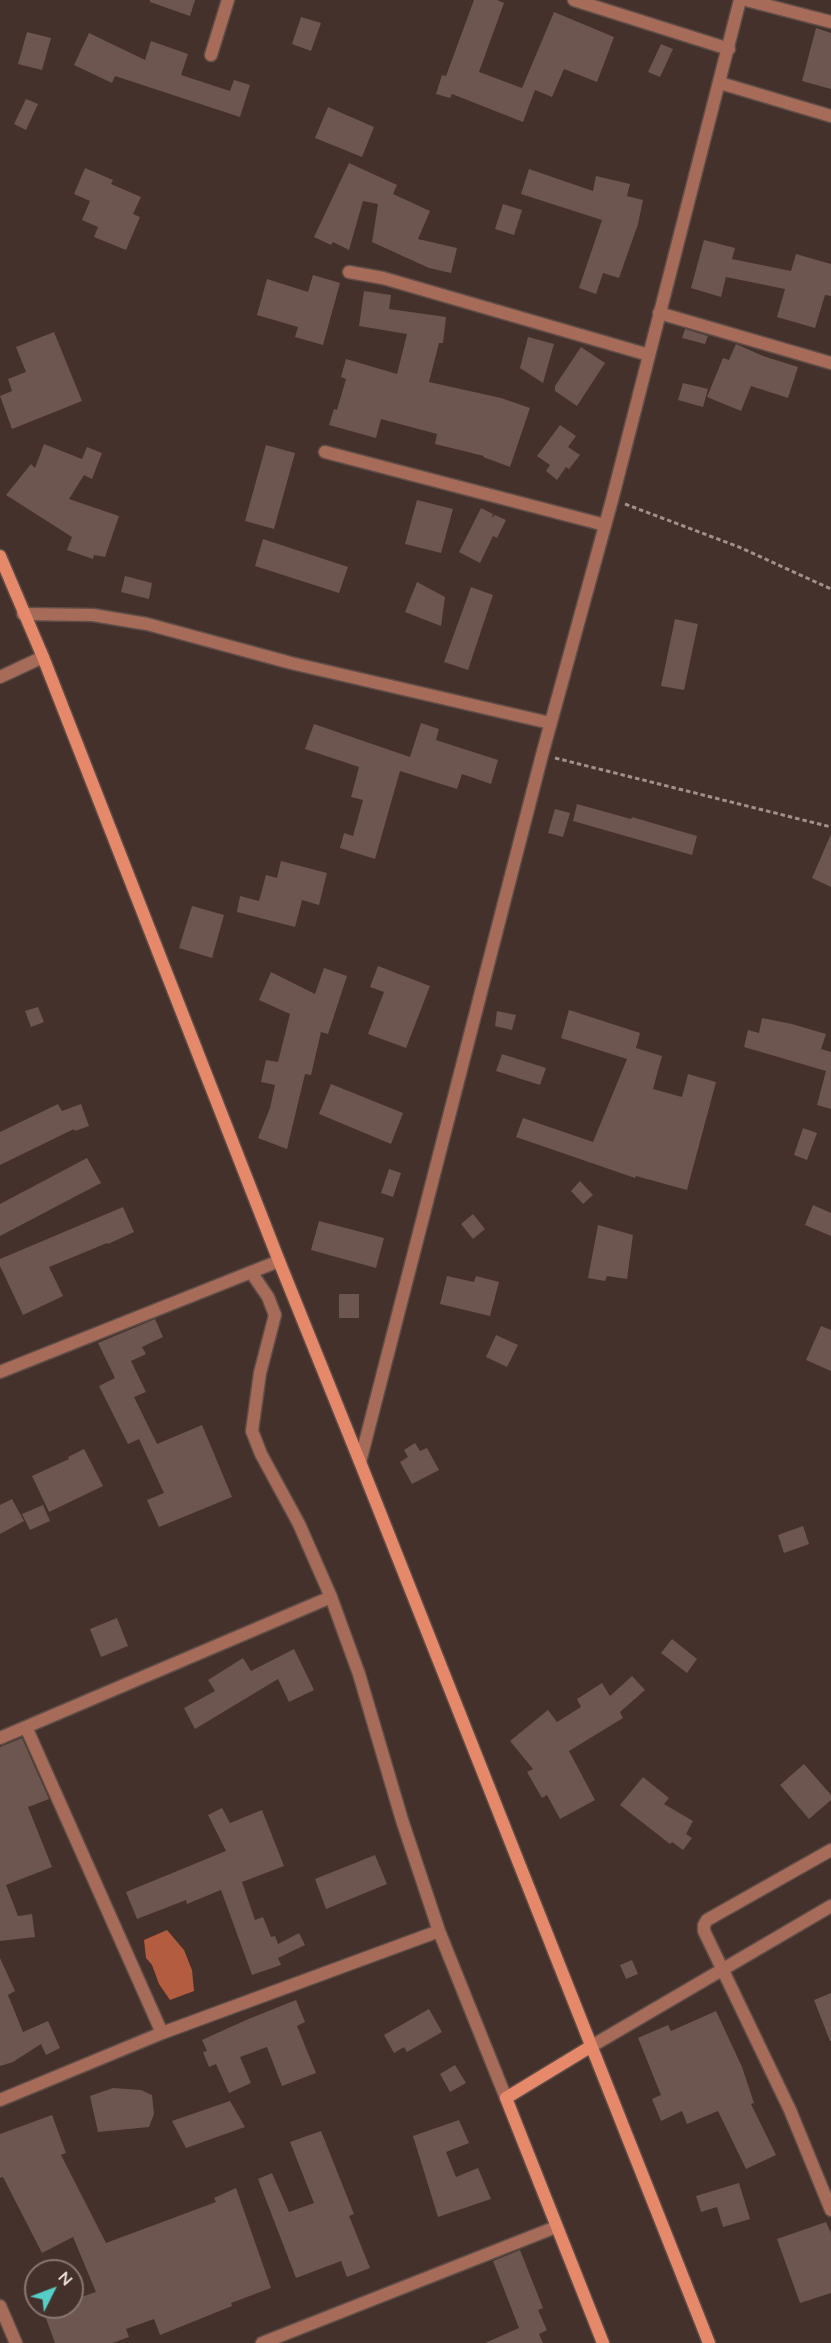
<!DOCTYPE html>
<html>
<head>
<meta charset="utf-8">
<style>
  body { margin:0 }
  #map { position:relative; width:831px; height:2343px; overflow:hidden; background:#45312b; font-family:Lato,sans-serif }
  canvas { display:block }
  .north { position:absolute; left:24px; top:2259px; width:60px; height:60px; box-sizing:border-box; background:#45312b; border:2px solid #887771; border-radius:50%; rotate:48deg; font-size:16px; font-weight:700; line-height:24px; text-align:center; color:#ece0db }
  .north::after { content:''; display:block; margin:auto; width:21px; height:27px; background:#55cec5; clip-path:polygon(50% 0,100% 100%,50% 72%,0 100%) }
</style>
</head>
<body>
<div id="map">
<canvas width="831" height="2343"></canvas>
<div class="north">N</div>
</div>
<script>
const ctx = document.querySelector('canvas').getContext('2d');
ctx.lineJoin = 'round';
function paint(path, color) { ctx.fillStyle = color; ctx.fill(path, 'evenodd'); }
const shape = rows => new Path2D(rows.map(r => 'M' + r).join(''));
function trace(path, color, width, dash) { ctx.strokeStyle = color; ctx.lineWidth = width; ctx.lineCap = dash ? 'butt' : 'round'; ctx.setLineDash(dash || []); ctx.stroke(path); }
paint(shape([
  [167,1930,184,1950,192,1970,194,1991,170,2000,159,1984,152,1965,146,1958,144,1940]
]), '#b35c3f');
paint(shape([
  [150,0,195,0,190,16,150,2],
  [474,0,497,0,504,3,479,72,522,88,554,12,614,37,597,82,564,69,552,97,535,90,523,122,452,94,450,98,436,94,442,75,446,76],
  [301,17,321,23,311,51,292,44],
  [816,28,831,33,831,89,802,81],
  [27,32,51,38,42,70,18,64],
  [89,33,145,60,151,41,188,54,181,75,230,91,234,80,250,85,240,117,115,76,112,83,74,65],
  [661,44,673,49,660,77,648,72],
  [26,99,38,104,26,130,14,124],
  [328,107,374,127,362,157,315,138],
  [349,163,397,185,393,194,430,211,418,239,457,248,451,273,429,268,372,242,378,204,363,201,349,250,333,242,331,245,314,237],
  [85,168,113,180,111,184,141,197,133,214,140,217,126,250,94,237,98,227,82,220,90,201,74,194],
  [529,169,593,191,596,176,630,184,627,196,643,200,638,224,619,278,603,273,596,294,579,288,602,220,521,194],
  [503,204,522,210,514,235,495,229],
  [704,240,735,248,732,259,791,271,796,254,831,264,831,296,825,295,815,328,777,317,785,289,726,277,721,297,691,288],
  [313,275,340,283,323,345,295,337,298,327,257,315,267,279,308,292],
  [364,291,391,295,389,309,446,317,443,343,439,343,429,382,501,398,530,408,510,467,483,457,484,456,435,444,437,434,381,419,376,438,329,425,334,409,337,410,346,379,341,377,346,359,397,374,407,334,359,326],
  [685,329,708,336,705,344,682,338],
  [54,332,82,401,12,429,0,396,12,391,8,379,26,372,16,347],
  [528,337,554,344,543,383,520,368],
  [736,344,763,356,798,367,788,398,751,386,741,411,707,397,723,358,729,360],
  [581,347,605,363,577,406,555,391,555,386],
  [683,383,708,389,703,407,678,400],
  [560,425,576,436,568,447,580,455,569,469,566,467,557,480,546,471,550,465,537,456],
  [44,444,82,459,87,447,102,453,92,479,84,475,69,499,119,516,105,557,94,555,93,559,67,550,72,537,6,495,31,464,35,468],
  [266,445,295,453,274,529,245,521],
  [417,500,453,509,441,553,405,544],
  [481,508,493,514,492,518,495,515,506,520,497,538,493,536,480,563,459,552],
  [263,539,348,567,339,593,255,566],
  [125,576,152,583,149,599,121,592],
  [417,582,445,597,441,626,405,612],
  [471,587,493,595,468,670,444,662],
  [675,619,698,624,684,690,661,686],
  [421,723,439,729,436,740,498,760,491,784,462,774,457,789,400,771,375,859,340,848,344,833,353,836,363,800,351,797,359,767,305,749,314,724,410,757],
  [577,804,631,819,632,817,697,836,692,855,573,821],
  [555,809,570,813,563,837,548,833],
  [831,834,831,887,812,878],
  [281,861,327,873,319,905,302,900,295,927,237,912,240,896,259,901,266,875,277,878],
  [192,906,224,915,212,958,179,948],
  [378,966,430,986,406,1048,368,1034,384,992,370,987],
  [324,968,347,976,328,1034,321,1032,311,1075,305,1074,287,1149,258,1138,270,1108,275,1085,261,1082,266,1060,278,1062,290,1014,259,1000,271,972,315,994],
  [38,1007,44,1022,31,1027,25,1011],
  [569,1010,640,1033,636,1048,662,1056,653,1089,682,1097,688,1074,716,1082,687,1190,636,1176,635,1178,516,1137,523,1118,593,1142,627,1059,561,1038],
  [497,1011,516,1015,512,1030,495,1026],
  [762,1018,792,1024,826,1034,821,1049,831,1052,831,1109,817,1105,826,1071,744,1047,748,1030,759,1033],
  [502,1054,546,1068,540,1085,496,1071],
  [331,1084,403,1113,391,1144,319,1114],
  [58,1104,62,1111,81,1104,89,1126,75,1131,74,1129,0,1165,0,1132],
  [803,1128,817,1133,807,1160,794,1155],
  [87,1158,101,1183,0,1236,0,1204],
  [389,1169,401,1173,393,1197,381,1193],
  [580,1181,593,1195,583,1204,571,1191],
  [813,1205,831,1213,831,1236,805,1225],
  [123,1207,134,1232,108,1244,107,1243,49,1267,63,1296,23,1315,0,1266,0,1259],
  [473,1214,485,1229,473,1239,461,1224],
  [319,1221,384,1238,376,1268,311,1250],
  [598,1225,633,1235,627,1279,607,1276,605,1281,588,1278],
  [447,1276,474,1282,476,1276,499,1282,490,1316,440,1304],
  [339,1294,359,1294,359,1318,339,1318],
  [155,1319,163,1337,142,1347,146,1354,131,1361,146,1392,134,1397,157,1444,202,1425,232,1497,159,1527,147,1500,164,1493,139,1439,128,1444,99,1386,115,1378,98,1343],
  [821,1326,831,1330,831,1371,806,1360],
  [496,1335,518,1345,507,1367,486,1357],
  [415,1443,420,1451,427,1448,439,1470,412,1484,400,1462,408,1457,404,1450],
  [84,1449,103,1486,49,1512,32,1476,69,1459,68,1457],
  [12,1499,24,1521,0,1534,0,1505],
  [43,1505,50,1521,30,1530,22,1514],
  [803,1526,809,1544,784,1553,778,1535],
  [117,1618,128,1646,101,1657,90,1629],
  [672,1639,697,1659,687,1673,661,1653],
  [294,1649,314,1690,289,1702,278,1679,195,1729,184,1708,215,1691,208,1680,243,1658,251,1671],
  [632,1676,645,1690,620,1712,623,1718,569,1751,595,1800,560,1819,547,1795,542,1798,527,1772,533,1769,510,1741,548,1710,557,1722,581,1707,577,1699,602,1683,610,1696],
  [22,1738,49,1799,28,1807,52,1867,6,1885,18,1916,32,1914,35,1937,0,1941,0,1747],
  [804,1764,831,1795,831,1800,809,1819,780,1785],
  [643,1777,669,1798,664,1804,693,1821,686,1834,692,1838,683,1850,672,1842,670,1844,620,1805],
  [222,1808,230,1823,262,1810,284,1866,242,1882,255,1920,263,1917,271,1937,275,1936,278,1944,299,1933,305,1945,278,1958,281,1965,252,1975,221,1890,187,1904,186,1900,137,1919,126,1892,226,1851,208,1815],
  [375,1855,387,1884,326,1909,315,1879],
  [0,1958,15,1991,8,1995,23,2032,48,2021,60,2048,46,2055,41,2044,13,2062,0,2066],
  [632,1960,638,1974,626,1979,620,1965],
  [831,1993,831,2041,830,2041,814,2000],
  [296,2000,305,2022,297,2026,316,2073,282,2086,267,2047,240,2057,251,2083,229,2093,216,2064,209,2067,203,2052,207,2051,202,2040,246,2020],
  [429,2009,442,2032,407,2052,404,2047,394,2053,384,2035],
  [716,2011,742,2067,754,2103,751,2104,776,2155,746,2169,718,2111,687,2124,682,2111,661,2121,652,2099,661,2095,638,2038,668,2025,671,2031],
  [455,2065,466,2083,450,2092,440,2074],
  [113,2088,141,2090,152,2095,154,2114,149,2127,98,2132,90,2096],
  [230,2101,245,2127,186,2148,172,2121],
  [52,2115,66,2153,61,2155,106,2243,216,2202,214,2198,236,2188,271,2288,231,2303,232,2306,160,2335,154,2319,126,2329,129,2337,112,2343,55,2343,43,2310,51,2307,72,2307,72,2300,96,2292,73,2237,42,2253,3,2177,0,2178,0,2134],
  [459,2120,469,2143,446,2152,456,2177,478,2168,491,2199,438,2217,413,2136],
  [321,2131,354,2214,349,2216,370,2268,347,2277,341,2261,296,2278,258,2179,272,2173,289,2212,314,2203,290,2142],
  [739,2183,750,2219,723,2227,717,2207,701,2212,696,2196],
  [826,2222,831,2233,831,2293,800,2303,777,2239],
  [520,2250,543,2308,538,2310,547,2330,539,2334,543,2343,485,2343,519,2328,493,2261]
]), '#6c564f');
const street = shape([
  [574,0,729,49],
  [746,0,831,22],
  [211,55,228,0],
  [720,83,831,116],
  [349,272,383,278,649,355],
  [659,313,831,363],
  [325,452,605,525],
  [23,614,93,615,147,624,291,663,550,723],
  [0,677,43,657],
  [251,1272,268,1297,275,1315,260,1373,252,1431,261,1454,299,1524,331,1597,359,1674,402,1820,439,1931,506,2098],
  [0,1372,279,1261],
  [360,1462,542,755,612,500,740,0],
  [26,1727,162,2033],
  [0,1738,331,1597],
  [831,1850,707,1920,704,1925,704,1931,790,2110,831,2210],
  [590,2047,831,1906],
  [0,2100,162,2033,439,1931],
  [0,2306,16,2343],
  [262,2343,556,2227]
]);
const secondary = shape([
  [0,556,43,657,279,1261,360,1462,709,2343],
  [590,2047,506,2098,603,2343]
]);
trace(street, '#604d47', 15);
trace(secondary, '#604d47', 15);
trace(shape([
  [625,504,739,547,831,589],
  [555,758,831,827]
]), '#a0918b', 3, [4.5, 3]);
trace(street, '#a76c59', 12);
trace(secondary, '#e6896a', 12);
</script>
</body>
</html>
